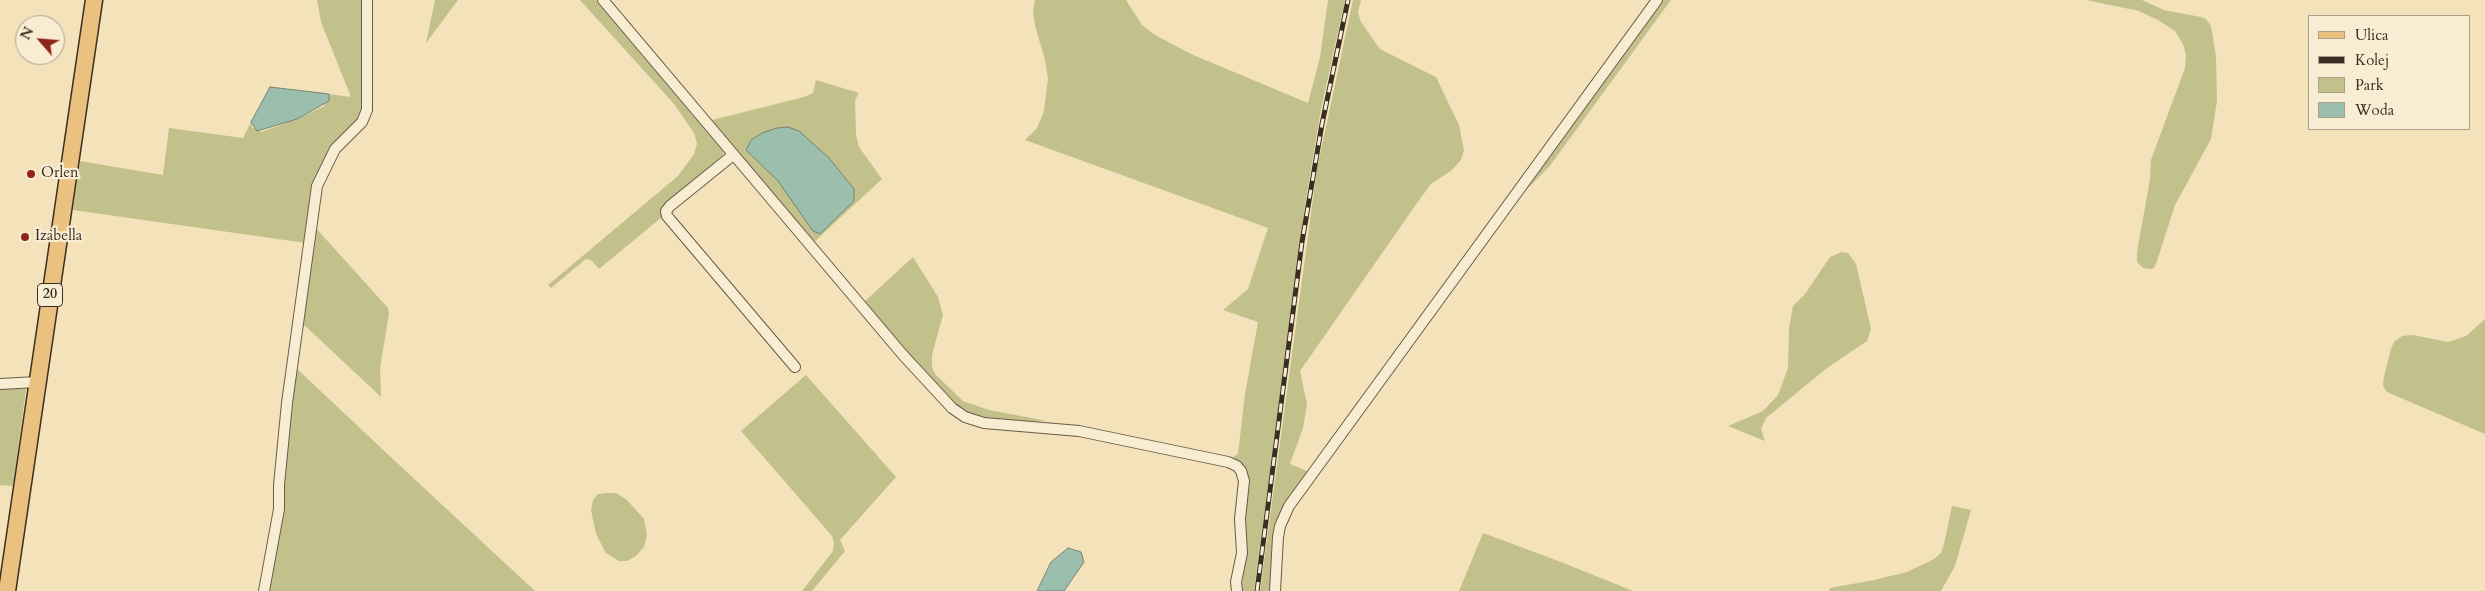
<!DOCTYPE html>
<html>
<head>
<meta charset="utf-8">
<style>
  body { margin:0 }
  #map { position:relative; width:2485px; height:591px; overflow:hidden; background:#f4e2bb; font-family:Cardo,serif }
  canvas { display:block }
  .legend { position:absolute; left:2308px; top:15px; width:162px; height:115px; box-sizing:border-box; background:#f8ecd3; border:1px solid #aca08d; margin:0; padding:6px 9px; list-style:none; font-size:15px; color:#3a2e24 }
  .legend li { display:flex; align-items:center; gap:10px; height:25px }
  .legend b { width:25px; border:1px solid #aca08d }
  .north { position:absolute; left:15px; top:15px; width:50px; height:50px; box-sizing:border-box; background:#f8ecd3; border:1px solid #aca08d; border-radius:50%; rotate:297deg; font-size:14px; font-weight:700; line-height:20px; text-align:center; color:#3a2e24 }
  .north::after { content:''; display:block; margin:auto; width:18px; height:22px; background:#8f2418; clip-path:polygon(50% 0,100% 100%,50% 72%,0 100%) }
</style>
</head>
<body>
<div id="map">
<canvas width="2485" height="591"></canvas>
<ul class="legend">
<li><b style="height:6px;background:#eac17e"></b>Ulica</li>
<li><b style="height:6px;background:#3a2e24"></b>Kolej</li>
<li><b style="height:14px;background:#c2c18b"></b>Park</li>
<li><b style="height:14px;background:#9cbeac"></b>Woda</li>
</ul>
<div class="north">N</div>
</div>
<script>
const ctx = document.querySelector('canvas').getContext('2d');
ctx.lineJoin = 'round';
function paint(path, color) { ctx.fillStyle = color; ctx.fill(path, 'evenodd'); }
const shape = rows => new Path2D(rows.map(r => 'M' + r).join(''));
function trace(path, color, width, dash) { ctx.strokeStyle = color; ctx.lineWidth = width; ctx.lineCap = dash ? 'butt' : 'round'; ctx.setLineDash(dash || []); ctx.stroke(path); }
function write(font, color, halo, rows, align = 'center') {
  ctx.font = font + ' Cardo,serif'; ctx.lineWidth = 4.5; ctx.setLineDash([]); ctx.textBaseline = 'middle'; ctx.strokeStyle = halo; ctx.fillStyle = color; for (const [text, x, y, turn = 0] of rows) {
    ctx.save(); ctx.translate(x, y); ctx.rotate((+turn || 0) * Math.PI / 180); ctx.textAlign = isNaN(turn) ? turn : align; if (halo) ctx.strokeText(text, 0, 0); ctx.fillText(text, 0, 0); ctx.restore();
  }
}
paint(shape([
  [317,0,366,0,364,106,357,122,326,158,306,243,73,210,80,161,163,175,169,128,243,138,251,122,252,127,261,132,297,119,316,110,324,106,329,94,351,97,321,22],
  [435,0,458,0,426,43],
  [580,0,596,0,724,151,723,155,662,208,660,211,662,217,599,269,591,260,586,259,551,288,548,285,678,176,694,154,697,144,694,133,674,104],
  [1035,0,1126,0,1142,25,1155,35,1191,54,1308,103,1320,57,1328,0,1345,0,1321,109,1306,199,1254,591,1242,591,1248,480,1245,466,1233,457,1238,454,1245,394,1258,322,1223,310,1248,289,1268,228,1025,140,1037,128,1044,111,1048,79,1045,60,1035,26,1033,12],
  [1353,0,1361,0,1358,13,1361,22,1380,49,1436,77,1459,125,1464,150,1461,160,1452,170,1431,184,1417,203,1300,371,1307,404,1303,428,1290,464,1309,472,1279,516,1275,526,1271,591,1260,591,1317,169],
  [1661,0,1671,0,1549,167,1516,200],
  [2086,0,2142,0,2164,10,2201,17,2206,19,2211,26,2216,56,2217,101,2211,139,2175,205,2157,261,2154,268,2150,269,2143,268,2137,262,2137,252,2150,179,2151,160,2185,68,2186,55,2183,44,2175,31,2158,20,2139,11],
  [816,80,859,93,855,100,856,135,859,147,882,179,813,243,712,120,804,97,813,93],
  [314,226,388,308,389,314,380,368,381,397,300,321],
  [1842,252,1848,253,1856,264,1871,329,1867,341,1827,368,1766,418,1761,429,1765,441,1728,426,1763,411,1778,395,1788,368,1789,328,1793,306,1805,294,1830,257],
  [913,257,938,297,943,315,932,355,932,366,935,374,963,401,989,410,1047,421,1003,422,968,414,939,391,864,302],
  [2485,319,2485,434,2387,392,2383,386,2384,376,2391,349,2394,342,2402,336,2413,335,2448,342,2466,336],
  [294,366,395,461,535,591,270,591,281,512],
  [806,375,896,477,840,540,845,551,812,591,802,591,833,551,834,543,832,536,741,431],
  [0,388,26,389,13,486,0,485],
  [607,493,616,493,627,500,644,519,647,535,644,547,636,556,627,561,619,561,606,553,596,534,591,510,593,500,598,494],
  [1952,506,1971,510,1955,566,1941,591,1829,591,1830,588,1874,580,1907,572,1934,559,1941,553,1944,544],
  [1483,533,1561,562,1633,591,1459,591]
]), '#c2c18b');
const water = shape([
  [270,87,329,94,329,101,297,119,257,131,251,122,270,87],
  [788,127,799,131,829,158,854,189,854,201,820,234,813,231,778,181,746,150,751,140,762,133,777,128,788,127],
  [1068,548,1081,552,1084,562,1064,591,1037,591,1051,562,1068,548]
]);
paint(water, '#9cbeac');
trace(water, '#758476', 1);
const minor = shape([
  [603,0,903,355,952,408,965,417,984,423,1079,431,1228,462,1237,466,1241,471,1244,481,1240,519,1242,553,1236,582,1237,591],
  [733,155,670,206,666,211,667,216,795,367],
  [0,384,37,382],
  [264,591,279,509,279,485,287,403,317,186,335,149,362,122,367,110,367,0],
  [1275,591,1278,537,1280,526,1289,506,1657,0]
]);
const primary = shape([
  [7,591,94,0]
]);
trace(minor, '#685b4a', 12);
trace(primary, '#3a2e24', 19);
trace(minor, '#f8ecd3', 10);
trace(primary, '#eac17e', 16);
const rail = shape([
  [1257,591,1302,242,1322,124,1348,0]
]);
trace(rail, '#3a2e24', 5);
trace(rail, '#f8ecd3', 3, [9]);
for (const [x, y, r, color] of [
  [31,174,5,"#8f2418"],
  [25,237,5,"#8f2418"]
]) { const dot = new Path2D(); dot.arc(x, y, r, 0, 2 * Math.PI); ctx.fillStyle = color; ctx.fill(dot); trace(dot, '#f8ecd3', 2); }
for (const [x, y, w] of [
  [50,295,25]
]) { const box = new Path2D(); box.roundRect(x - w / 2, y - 11.5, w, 23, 4); ctx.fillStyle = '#f8ecd3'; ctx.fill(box); trace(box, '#3a2e24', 1); }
write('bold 14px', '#3a2e24', null, [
  ["20",50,295]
]);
write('15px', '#3a2e24', '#f8ecd3', [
  ["Orlen",41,174],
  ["Izabella",35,237]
], 'left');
</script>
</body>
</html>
